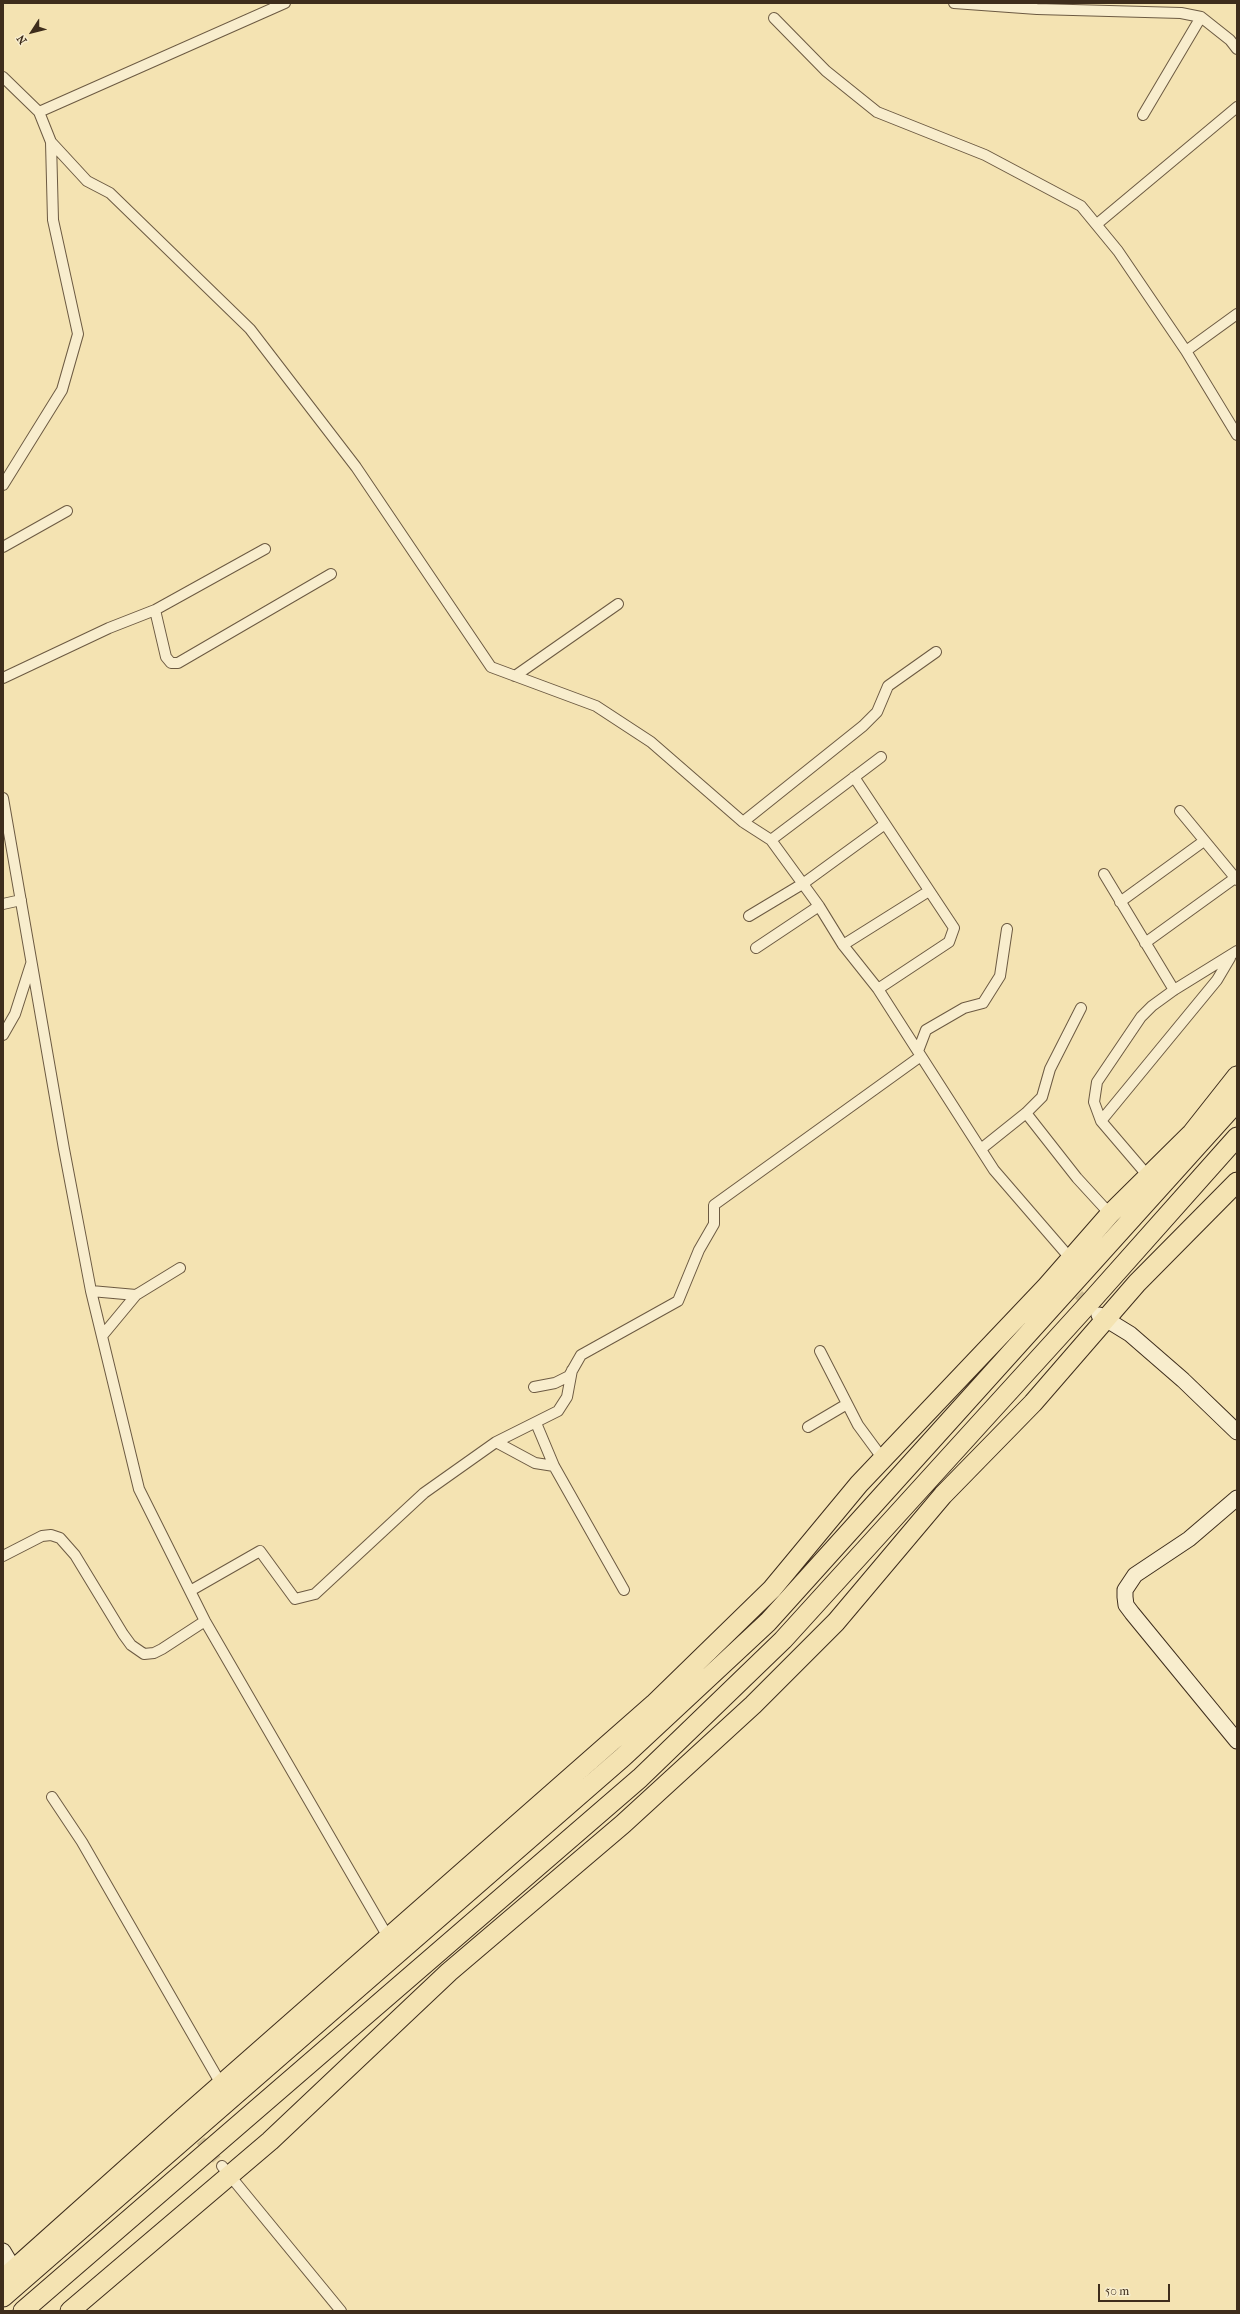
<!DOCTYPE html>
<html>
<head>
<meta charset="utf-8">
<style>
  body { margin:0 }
  #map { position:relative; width:1240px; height:2314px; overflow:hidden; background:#f4e3b2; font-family:"IM FELL French Canon",serif }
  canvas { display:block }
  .frame { position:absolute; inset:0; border:4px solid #3e2d1c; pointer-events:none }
  .north { position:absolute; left:12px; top:12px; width:40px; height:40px; -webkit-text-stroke:3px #f8edcd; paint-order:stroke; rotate:234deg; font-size:11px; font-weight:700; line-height:16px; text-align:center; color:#3e2d1c }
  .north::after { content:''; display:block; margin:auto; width:14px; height:18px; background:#3e2d1c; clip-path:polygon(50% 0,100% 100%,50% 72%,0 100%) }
  .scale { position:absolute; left:1098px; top:2284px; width:72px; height:18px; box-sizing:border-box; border:2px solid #3e2d1c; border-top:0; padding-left:5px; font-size:12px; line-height:14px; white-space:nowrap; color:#3e2d1c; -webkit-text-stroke:3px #f8edcd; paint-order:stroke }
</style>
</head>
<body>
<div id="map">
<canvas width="1240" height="2314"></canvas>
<div class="frame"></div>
<div class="north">N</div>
<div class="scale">50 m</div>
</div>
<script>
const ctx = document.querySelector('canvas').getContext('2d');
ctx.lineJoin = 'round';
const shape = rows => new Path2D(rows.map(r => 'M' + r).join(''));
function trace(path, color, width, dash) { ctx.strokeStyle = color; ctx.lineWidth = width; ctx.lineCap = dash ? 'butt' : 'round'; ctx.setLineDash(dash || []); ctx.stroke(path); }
trace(shape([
  [1068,1284,1091,1307],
  [191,2129,222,2166]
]), '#d0bf94', 10, [10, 5]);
const street = shape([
  [954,3,1037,9,1181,13,1201,17,1230,40,1237,49],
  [774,18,826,71,877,112,985,155,1081,206,1118,251,1186,351,1237,435],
  [3,77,39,112,51,142,53,220,78,334,62,390,3,485],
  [39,112,285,3],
  [1143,115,1201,17],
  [51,142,87,181,110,193,250,329,356,467,491,667,596,706,651,742,743,822,771,840,819,906,843,945,878,989,994,1170,1070,1258],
  [1097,224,1237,107],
  [1186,351,1237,314],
  [3,547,67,511],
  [155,610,166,657,171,663,178,663,331,574],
  [515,676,618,604],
  [3,678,109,628,155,610,265,549],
  [854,777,954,928,949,942,878,989],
  [3,798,64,1149,91,1291,139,1489,205,1621,388,1937],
  [1180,811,1237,880],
  [743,822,863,726,877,712,888,686,936,652],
  [771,840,881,757],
  [1104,874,1174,990],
  [1120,902,1204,841],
  [3,904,21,900],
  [749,916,804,883,885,824],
  [1145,943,1235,878],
  [843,945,929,891],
  [756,948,819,906],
  [3,1035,15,1014,31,964],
  [918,1051,926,1030,964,1008,983,1003,1000,976,1007,929],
  [1026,1113,1077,1178,1110,1214],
  [1101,1121,1217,980,1230,958],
  [981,1149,1026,1113,1042,1097,1050,1069,1081,1008],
  [1148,1176,1101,1121,1094,1102,1097,1082,1141,1017,1152,1006,1174,990,1237,951],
  [91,1291,136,1295],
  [102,1336,136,1295,180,1268],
  [820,1351,858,1425,883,1459],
  [534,1387,555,1383,569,1376,581,1355,678,1301,699,1250,714,1224,714,1205,921,1056],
  [536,1423,554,1466,624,1590],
  [808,1427,847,1404],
  [496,1442,535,1463,554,1466],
  [3,1556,42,1536,51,1535,60,1538,75,1555,123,1634,131,1645,144,1654,154,1653,162,1649,205,1621],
  [190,1591,260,1551,295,1599,315,1594,424,1493,496,1442,558,1411,567,1397,572,1370],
  [52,1797,82,1842,221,2084],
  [222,2166,341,2311]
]);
const secondary = shape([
  [1099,1315,1130,1334,1183,1380,1237,1432],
  [1237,1498,1189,1539,1135,1575,1125,1590,1125,1597,1126,1605,1132,1613,1237,1741],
  [3,2251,15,2271]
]);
const highway = shape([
  [3,2279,183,2118,654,1704,772,1589,859,1484,1047,1286,1110,1214,1192,1133,1237,1076],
  [3,2297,623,1757,768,1622,1237,1102],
  [23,2311,640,1778,783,1640,1092,1300,1237,1137],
  [70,2311,270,2141,449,1972,623,1824,753,1705,836,1622,943,1495,1033,1403,1137,1283,1237,1182]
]);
trace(street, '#6c5a42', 12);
trace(secondary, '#3e2d1c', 17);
trace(highway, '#3e2d1c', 21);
trace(street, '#f8edcd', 10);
trace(secondary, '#f8edcd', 15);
trace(highway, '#f4e3b2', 19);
</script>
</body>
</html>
